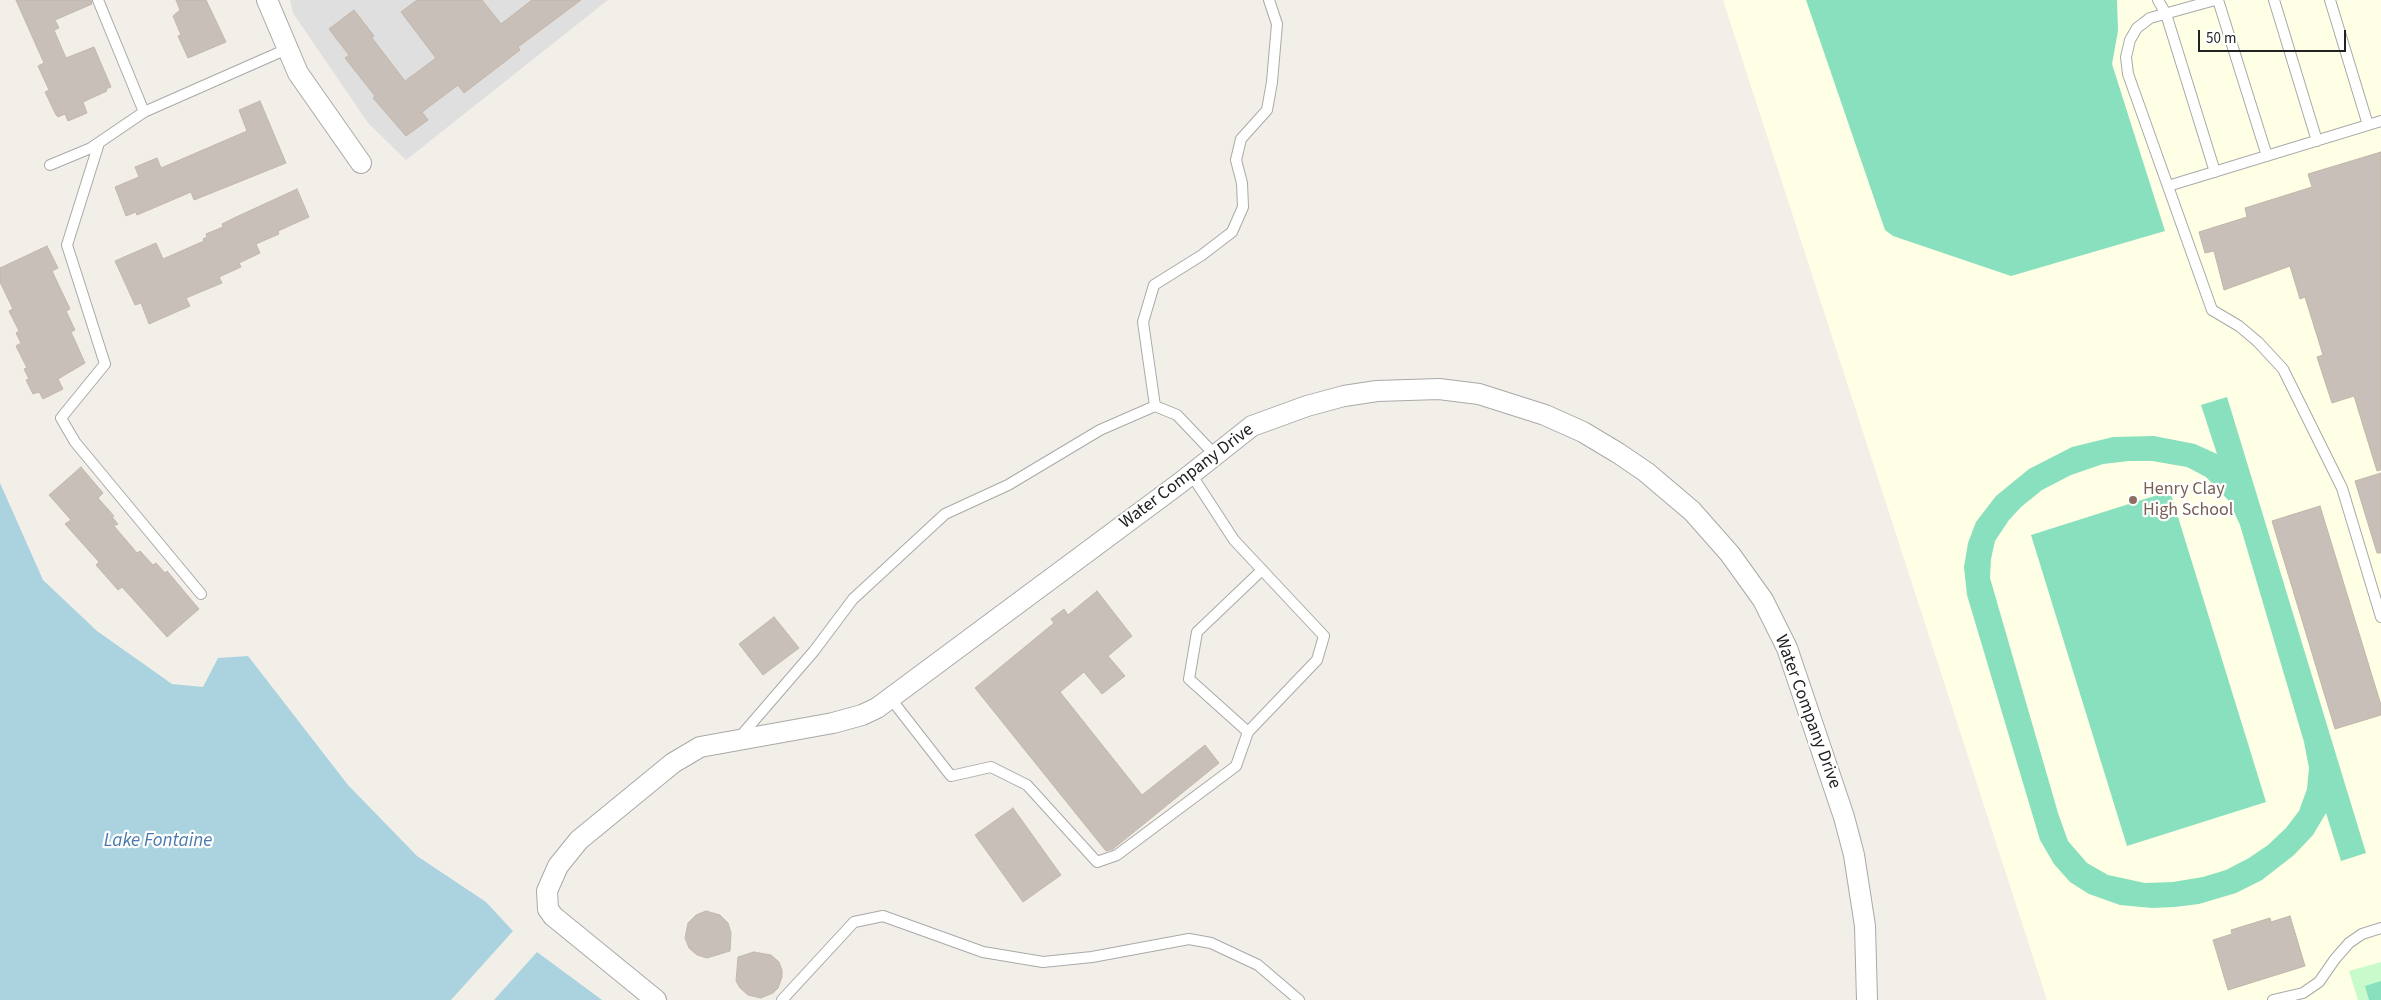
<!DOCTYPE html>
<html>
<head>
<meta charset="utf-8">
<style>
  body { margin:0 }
  #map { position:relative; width:2381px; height:1000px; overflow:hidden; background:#f2efe9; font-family:"Source Sans 3",sans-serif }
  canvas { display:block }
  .scale { position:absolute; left:2198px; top:30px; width:148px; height:22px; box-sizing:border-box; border:2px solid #222; border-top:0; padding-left:6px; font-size:15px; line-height:18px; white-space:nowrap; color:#222; -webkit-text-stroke:4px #fff; paint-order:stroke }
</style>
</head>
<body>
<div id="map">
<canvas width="2381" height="1000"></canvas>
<div class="scale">50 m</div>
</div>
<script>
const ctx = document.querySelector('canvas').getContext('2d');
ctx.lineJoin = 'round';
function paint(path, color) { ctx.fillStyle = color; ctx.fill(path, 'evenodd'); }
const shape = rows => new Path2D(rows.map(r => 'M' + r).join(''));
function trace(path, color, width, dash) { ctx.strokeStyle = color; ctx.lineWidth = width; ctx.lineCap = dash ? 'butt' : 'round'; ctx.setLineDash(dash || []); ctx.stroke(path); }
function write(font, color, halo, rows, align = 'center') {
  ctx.font = font + ' "Source Sans 3",sans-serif'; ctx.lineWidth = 4.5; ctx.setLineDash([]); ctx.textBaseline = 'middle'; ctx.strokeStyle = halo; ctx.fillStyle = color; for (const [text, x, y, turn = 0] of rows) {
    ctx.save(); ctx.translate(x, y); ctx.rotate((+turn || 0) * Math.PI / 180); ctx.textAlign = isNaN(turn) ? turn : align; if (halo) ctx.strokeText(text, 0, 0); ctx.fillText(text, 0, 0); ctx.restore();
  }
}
paint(shape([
  [290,0,608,0,406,160,368,123,293,13]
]), '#e0dfdf');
paint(shape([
  [1723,0,2381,0,2381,1000,2047,1000]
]), '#ffffe5');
paint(shape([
  [2381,962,2381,1000,2358,1000,2349,971]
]), '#c8facc');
paint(shape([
  [1806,0,2117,0,2118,31,2112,64,2165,231,2011,276,1893,236,1885,230],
  [2227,397,2366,853,2341,861,2326,813,2313,835,2294,855,2262,880,2236,893,2199,904,2175,907,2152,908,2120,905,2089,894,2070,882,2054,864,2040,840,1967,595,1964,567,1968,543,1976,522,1996,496,2029,469,2072,447,2113,437,2154,436,2195,444,2217,454,2201,405],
  [2129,461,2152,461,2187,467,2206,477,2229,501,2240,525,2304,742,2309,768,2307,789,2299,811,2286,828,2268,845,2249,858,2226,870,2203,877,2173,882,2145,883,2108,875,2087,863,2068,841,2058,813,1990,578,1991,559,1995,541,2009,520,2021,507,2042,490,2071,475,2103,464],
  [2170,491,2266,802,2127,846,2031,535],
  [2381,981,2381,1000,2369,1000,2365,986]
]), '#88e0be');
paint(shape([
  [0,483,43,580,97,631,172,684,203,687,218,658,248,656,348,785,417,856,486,902,513,931,451,1000,0,1000],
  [537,952,602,1000,494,1000]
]), '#aad3df');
const building = shape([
  [16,0,91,0,92,4,55,20,59,28,54,30,66,58,94,47,111,87,106,89,107,91,83,102,87,113,68,121,65,114,58,117,56,115,45,92,49,90,38,66,44,63,16,0],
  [176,0,206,0,226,42,188,58,178,36,181,35,173,16,180,10,176,0],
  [417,0,482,0,501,24,532,0,581,0,518,47,520,50,464,93,458,85,422,112,428,120,406,136,373,98,375,96,345,58,349,55,329,29,354,10,374,36,372,38,405,81,436,58,401,12,417,0],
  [260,101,286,163,194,200,191,192,137,215,136,212,126,216,115,187,139,177,135,167,157,158,161,168,247,131,239,110,260,101],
  [2381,152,2381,470,2377,471,2354,396,2332,403,2317,357,2323,355,2305,297,2300,299,2290,266,2224,290,2214,251,2205,253,2199,232,2247,217,2245,208,2312,187,2308,174,2381,152],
  [297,189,309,217,278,231,279,234,256,244,260,253,239,263,241,267,219,277,222,283,186,298,190,306,149,324,141,303,135,305,115,261,156,243,163,259,204,241,203,239,207,237,206,234,223,227,222,224,234,218,297,189],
  [47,246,58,268,52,271,70,309,66,311,75,330,71,332,85,363,58,379,63,389,43,399,39,392,33,394,26,380,29,379,24,369,27,368,16,346,21,343,16,333,19,331,9,311,13,309,0,282,0,268,47,246],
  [81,467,103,493,98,498,114,516,112,517,118,524,114,526,137,553,140,551,153,565,156,563,165,573,167,571,199,609,167,637,122,587,118,590,96,565,99,562,65,524,71,520,49,495,81,467],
  [2381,473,2381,553,2377,553,2355,481,2381,473],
  [2320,506,2381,705,2381,715,2335,729,2272,521,2320,506],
  [1097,591,1132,636,1108,656,1125,676,1102,694,1084,672,1060,692,1142,795,1205,745,1219,763,1113,849,1106,851,975,688,1054,623,1051,619,1064,609,1068,615,1097,591],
  [774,617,799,648,763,675,739,644,774,617],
  [1013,808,1061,875,1023,902,975,835,1013,808],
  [706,911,720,915,728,923,731,933,730,951,707,958,697,955,689,948,685,938,688,923,696,915,706,911],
  [2290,916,2305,966,2228,990,2213,940,2232,934,2231,930,2270,918,2271,922,2290,916],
  [754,952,771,955,779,962,782,970,782,977,778,988,773,993,761,998,748,995,740,988,736,981,738,957,754,952]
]);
paint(building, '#c7bfb8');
trace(building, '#c4b6ab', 1);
const lane = shape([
  [98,0,144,112],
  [2158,0,2166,14,2215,172],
  [2215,0,2150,18,2137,28,2130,40,2126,57,2128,74,2212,310,2239,326,2258,342,2283,369,2342,488,2381,617],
  [2218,0,2267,156],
  [2274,0,2317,141],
  [2330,0,2368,125],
  [99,143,67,245,105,364,61,418,75,442,201,594],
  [50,165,91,148,144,112,287,49],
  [2168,186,2381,121],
  [1155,406,1143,322,1154,285,1202,255,1232,232,1243,207,1242,183,1236,160,1241,139,1267,110,1272,82,1277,24,1269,0],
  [891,699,951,776,991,767,1027,785,1097,862,1117,855,1236,766,1248,732,1317,660,1324,636,1234,540,1191,474],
  [1248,732,1189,679,1197,632,1262,570],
  [739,738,814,651,853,599,945,514,1008,485,1100,430,1155,406,1177,415,1215,455],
  [782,1000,854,922,883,916,983,952,1043,962,1092,957,1189,939,1211,943,1258,965,1299,1000],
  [2273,1000,2303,993,2319,982,2335,959,2349,943,2362,934,2381,928]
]);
const street = shape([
  [267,0,298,73,361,163],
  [656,1000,553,916,548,909,547,891,558,866,579,840,673,763,700,747,833,723,862,715,877,708,1180,483,1252,426,1307,406,1344,396,1377,391,1439,389,1479,394,1545,415,1583,432,1618,453,1646,472,1692,511,1730,554,1763,600,1787,648,1844,817,1854,855,1865,926,1867,1000]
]);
trace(lane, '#a9a9a9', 12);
trace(street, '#a9a9a9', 22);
trace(lane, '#fff', 10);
trace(street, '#fff', 20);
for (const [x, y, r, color] of [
  [2133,500,5,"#8d6e63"]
]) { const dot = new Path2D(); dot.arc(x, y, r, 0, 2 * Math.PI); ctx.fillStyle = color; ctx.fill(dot); trace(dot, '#fff', 2); }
write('18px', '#222', '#fff', [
  ["Water Company Drive",1187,477,-37],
  ["Water Company Drive",1807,712,70]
]);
write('18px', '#785e54', '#fff', [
  ["Henry Clay",2143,490],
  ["High School",2143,511]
], 'left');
write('italic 19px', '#4a7aab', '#fff', [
  ["Lake Fontaine",158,842]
]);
</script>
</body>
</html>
